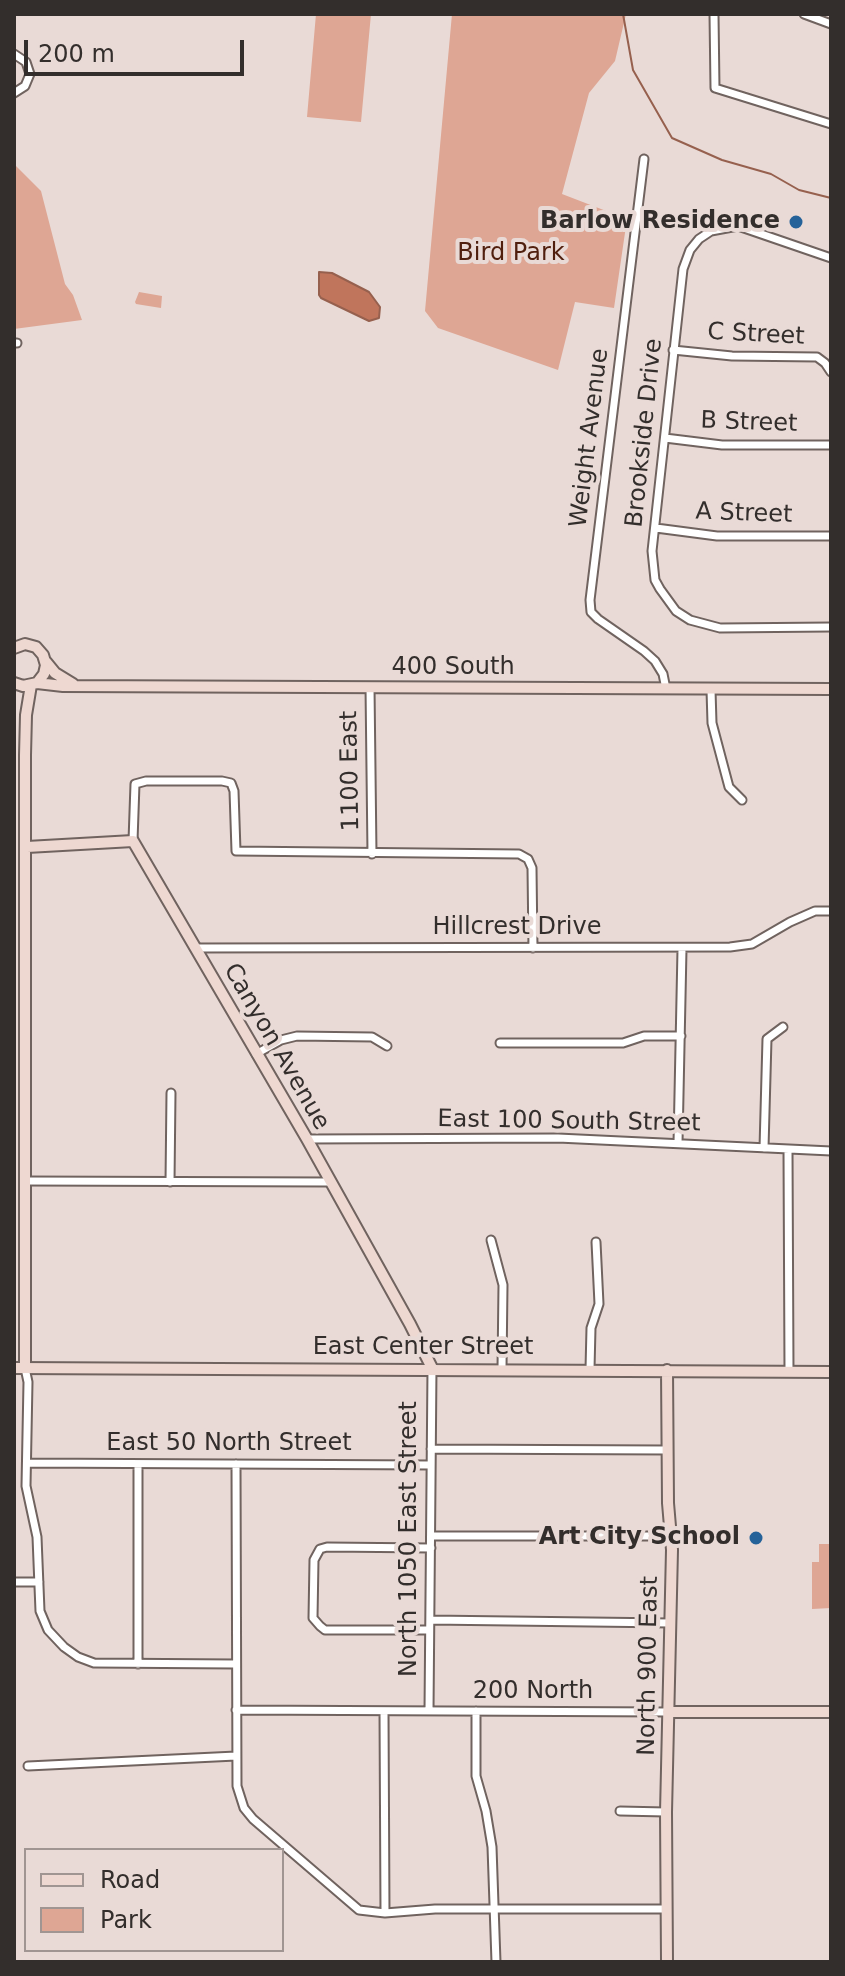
<!DOCTYPE html>
<html>
<head>
<meta charset="utf-8">
<style>
  body { margin:0 }
  #map { position:relative; width:845px; height:1976px; overflow:hidden; background:#e9dad6; font-family:"DejaVu Sans",sans-serif }
  canvas { display:block }
  .frame { position:absolute; inset:0; border:16px solid #332e2c; pointer-events:none }
  .legend { position:absolute; left:24px; top:1848px; width:260px; height:104px; box-sizing:border-box; background:#e9dad6; border:2px solid #a09592; margin:0; padding:10px 14px; list-style:none; font-size:24px; color:#332e2c }
  .legend li { display:flex; align-items:center; gap:16px; height:40px }
  .legend b { width:40px; border:2px solid #a09592 }
  .scale { position:absolute; left:24px; top:40px; width:220px; height:36px; box-sizing:border-box; border:4px solid #332e2c; border-top:0; padding-left:10px; font-size:24px; line-height:28px; white-space:nowrap; color:#332e2c; -webkit-text-stroke:6px #e9dad6; paint-order:stroke }
</style>
</head>
<body>
<div id="map">
<canvas width="845" height="1976"></canvas>
<div class="frame"></div>
<ul class="legend">
<li><b style="height:10px;background:#eed8d1"></b>Road</li>
<li><b style="height:22px;background:#dea694"></b>Park</li>
</ul>
<div class="scale">200 m</div>
</div>
<script>
const ctx = document.querySelector('canvas').getContext('2d');
ctx.lineJoin = 'round';
function paint(path, color) { ctx.fillStyle = color; ctx.fill(path, 'evenodd'); }
const shape = rows => new Path2D(rows.map(r => 'M' + r).join(''));
function trace(path, color, width, dash) { ctx.strokeStyle = color; ctx.lineWidth = width; ctx.lineCap = dash ? 'butt' : 'round'; ctx.setLineDash(dash || []); ctx.stroke(path); }
function write(font, color, halo, rows, align = 'center') {
  ctx.font = font + ' "DejaVu Sans",sans-serif'; ctx.lineWidth = 8; ctx.setLineDash([]); ctx.textBaseline = 'middle'; ctx.strokeStyle = halo; ctx.fillStyle = color; for (const [text, x, y, turn = 0] of rows) {
    ctx.save(); ctx.translate(x, y); ctx.rotate((+turn || 0) * Math.PI / 180); ctx.textAlign = isNaN(turn) ? turn : align; if (halo) ctx.strokeText(text, 0, 0); ctx.fillText(text, 0, 0); ctx.restore();
  }
}
paint(shape([
  [316,14,371,14,361,122,307,117],
  [452,14,626,14,615,61,589,93,562,194,627,219,614,308,575,302,558,370,438,328,425,311],
  [14,164,41,191,65,284,73,295,82,320,14,329],
  [139,292,162,296,161,308,136,304,135,302],
  [819,1544,831,1544,831,1608,812,1609,812,1562,819,1562]
]), '#dea694');
const water = shape([
  [319,272,332,273,369,292,380,307,379,318,369,321,321,298,319,295,319,272]
]);
paint(water, '#c0755c');
trace(water, '#96604e', 2);
trace(shape([
  [623,14,633,70,672,138,722,160,771,174,799,190,831,198]
]), '#96604e', 2);
const street = shape([
  [714,14,715,88,831,124],
  [804,14,831,24],
  [14,54,26,62,30,74,25,86,14,93],
  [644,159,590,600,591,612,598,619,644,651,655,661,663,674,666,689],
  [831,258,738,226,711,231,699,239,690,250,683,269,652,551,655,580,660,589,676,611,690,620,720,628,831,627],
  [14,343,17,343],
  [673,350,732,356,817,357,825,363,831,372],
  [665,438,722,445,831,445],
  [656,528,717,536,831,536],
  [370,687,372,854],
  [711,690,712,723,729,787,742,800],
  [133,841,135,784,146,781,222,781,231,783,234,791,236,851,519,854,528,859,532,868,533,948],
  [195,948,730,947,752,944,790,922,815,911,831,911],
  [500,1043,623,1043,644,1036,681,1036],
  [256,1054,281,1040,297,1036,372,1037,387,1046],
  [307,1139,558,1138,831,1151],
  [678,1143,682,949],
  [764,1148,767,1039,783,1027],
  [788,1150,789,1371],
  [25,1181,329,1182],
  [170,1182,171,1093],
  [491,1240,503,1285,502,1368],
  [25,1368,28,1382,26,1486,37,1537,40,1611,48,1630,64,1647,78,1657,94,1663,235,1664],
  [590,1369,591,1328,599,1304,596,1242],
  [431,1449,667,1450],
  [27,1463,431,1465],
  [236,1464,237,1786,244,1808,253,1819,359,1910,385,1913,435,1909,667,1909],
  [432,1536,672,1536],
  [14,1582,39,1582],
  [430,1620,671,1623],
  [429,1630,325,1630,320,1626,313,1618,314,1560,320,1549,327,1547,431,1548],
  [138,1664,138,1464],
  [236,1710,668,1712],
  [384,1711,385,1913],
  [429,1711,432,1368],
  [476,1711,476,1776,486,1811,492,1847,496,1962],
  [28,1766,236,1756],
  [620,1811,666,1812]
]);
const secondary = shape([
  [14,648,25,644,36,647,43,655,46,665,44,674,37,683,23,686,14,683],
  [46,662,55,673,73,684],
  [37,683,63,686,831,689],
  [27,847,133,841,307,1139,410,1324,432,1368],
  [14,1368,831,1372],
  [25,1368,25,755,26,715,31,685],
  [668,1712,831,1712],
  [667,1962,666,1812,672,1550,668,1503,667,1370]
]);
trace(street, '#70635f', 11);
trace(secondary, '#70635f', 14);
trace(street, '#fff', 7);
trace(secondary, '#eed8d1', 10);
for (const [x, y, r, color] of [
  [796,222,8,"#256299"],
  [756,1538,8,"#256299"]
]) { const dot = new Path2D(); dot.arc(x, y, r, 0, 2 * Math.PI); ctx.fillStyle = color; ctx.fill(dot); trace(dot, '#e9dad6', 3); }
write('bold 24px', '#332e2c', '#e9dad6', [
  ["Barlow Residence",780,222],
  ["Art City School",740,1538]
], 'right');
write('24px', '#501f0e', '#e9dad6', [
  ["Bird Park",511,254]
]);
write('24px', '#332e2c', '#e9dad6', [
  ["C Street",756,335,3],
  ["B Street",749,423,2],
  ["Brookside Drive",645,433,-84],
  ["Weight Avenue",590,438,-83],
  ["A Street",744,514,2],
  ["400 South",453,668],
  ["1100 East",351,771,-91],
  ["Hillcrest Drive",517,928],
  ["Canyon Avenue",276,1047,60],
  ["East 100 South Street",569,1122,1],
  ["East Center Street",423,1348],
  ["East 50 North Street",229,1444],
  ["North 1050 East Street",410,1539,-90],
  ["North 900 East",649,1666,-89],
  ["200 North",533,1692]
]);
</script>
</body>
</html>
